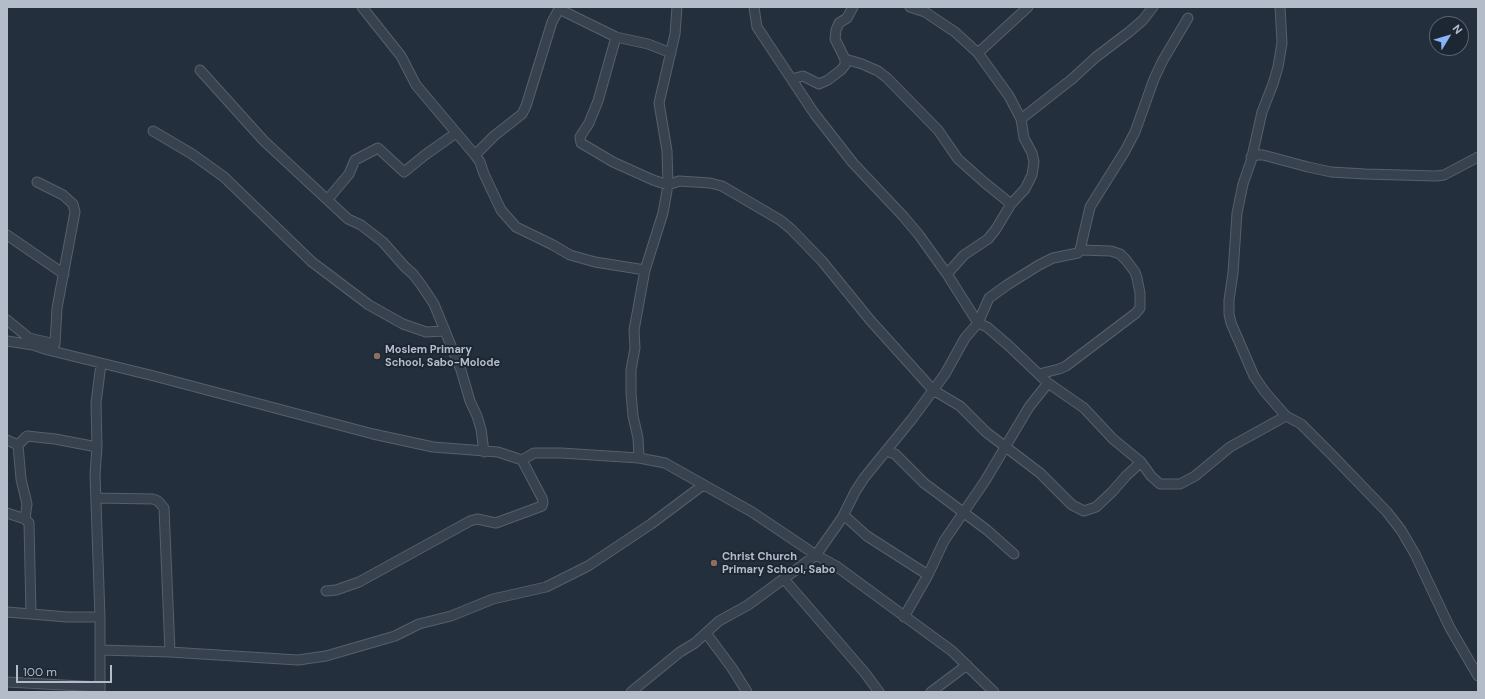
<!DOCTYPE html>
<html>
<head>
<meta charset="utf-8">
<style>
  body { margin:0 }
  #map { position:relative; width:1485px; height:699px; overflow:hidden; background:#242f3e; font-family:"DM Sans",sans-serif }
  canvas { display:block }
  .frame { position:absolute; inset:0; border:8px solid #b4bcc9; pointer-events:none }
  .north { position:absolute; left:1429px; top:16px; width:40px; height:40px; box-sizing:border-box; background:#1d2633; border:1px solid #59626f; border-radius:50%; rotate:52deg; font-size:11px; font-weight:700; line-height:16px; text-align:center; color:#b4bcc9 }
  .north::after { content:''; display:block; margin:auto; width:14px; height:18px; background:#8ab4f8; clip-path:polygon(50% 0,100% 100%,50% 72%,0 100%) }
  .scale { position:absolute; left:16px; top:665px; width:96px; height:18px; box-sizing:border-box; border:2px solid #b4bcc9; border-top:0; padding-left:5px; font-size:12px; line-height:14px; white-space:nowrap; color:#b4bcc9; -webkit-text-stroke:3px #1d2633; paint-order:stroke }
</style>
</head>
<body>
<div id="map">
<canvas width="1485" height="699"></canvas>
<div class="frame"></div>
<div class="north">N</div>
<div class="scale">100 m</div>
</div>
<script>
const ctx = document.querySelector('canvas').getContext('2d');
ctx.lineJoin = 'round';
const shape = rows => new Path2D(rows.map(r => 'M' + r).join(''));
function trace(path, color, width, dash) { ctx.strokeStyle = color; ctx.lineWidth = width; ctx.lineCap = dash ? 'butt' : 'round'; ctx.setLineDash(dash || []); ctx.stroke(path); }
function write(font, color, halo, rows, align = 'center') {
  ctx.font = font + ' "DM Sans",sans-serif'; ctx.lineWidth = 4; ctx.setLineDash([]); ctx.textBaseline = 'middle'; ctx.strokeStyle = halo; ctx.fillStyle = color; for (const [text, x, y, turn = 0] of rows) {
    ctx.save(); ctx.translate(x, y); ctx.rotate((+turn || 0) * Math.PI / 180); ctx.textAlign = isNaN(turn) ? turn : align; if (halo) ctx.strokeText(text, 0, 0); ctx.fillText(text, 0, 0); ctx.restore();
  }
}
const minor = shape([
  [362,7,401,56,416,85,475,155,480,162,484,174,501,210,516,227,553,245,570,255,595,262,645,270],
  [754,7,757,27,814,113,853,163,903,216,919,235,947,274,978,323,987,327,1008,345,1048,383,1084,408,1113,439,1141,462,1151,476,1160,484,1180,484,1195,476,1230,447,1286,416],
  [910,7,925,12,955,32,978,53,1009,96,1021,119,1024,138,1032,153,1034,162,1032,175,1025,189,1011,204,996,229,988,239,964,255,947,274],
  [1280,7,1282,43,1278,67,1273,84,1262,112,1251,161,1243,184,1237,213,1233,273,1229,300,1229,314,1231,323,1254,376,1265,392,1286,416,1301,424,1331,454,1387,512,1401,530,1415,554,1450,628,1478,676],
  [616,37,598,101,589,123,580,137,581,143,613,162,653,180,668,185,679,181,710,183,722,186,780,220,791,229,822,261,870,320,933,390,960,406,986,432,1040,473,1072,505,1084,511,1096,507,1112,492,1126,476,1141,462],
  [978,53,1028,7],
  [845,59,862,64,878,71,887,78,938,130,958,159,985,183,1011,204],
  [200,70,264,141,348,219,361,225,383,242,405,267,413,274,422,286,434,304,461,370,470,401,477,416,481,429,484,452],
  [792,79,803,76,819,84,828,80,841,70,845,65,845,59,835,39,836,30,839,23,847,18,853,7],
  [1021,119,1072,79,1096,57,1129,32,1143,20,1153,7],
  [153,131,192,154,224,177,312,262,369,305,403,324,426,332,445,331],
  [475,155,494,136,522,114,526,106,552,22,558,11,561,10,616,37,648,44,671,53],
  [1251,157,1257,155,1263,155,1308,167,1331,172,1365,174,1436,176,1444,175,1478,157],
  [37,182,63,195,73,204,75,212,57,308,55,344,48,350],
  [328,199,349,174,355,160,378,148,404,172,425,155,456,133],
  [7,235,64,274],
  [7,320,29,338,55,344],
  [7,341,33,345,48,350,154,376,373,434,433,447,498,452,522,460,534,453,561,453,639,458,665,463,752,512,816,555,836,566,952,651,994,692],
  [1039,374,1059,369,1066,366,1136,313,1140,308,1140,293,1137,278,1135,272,1126,260,1120,254,1111,251,1080,250],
  [7,440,18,445,27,436,55,439,97,447],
  [18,445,21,479,27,504,25,519,29,523,31,614],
  [886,451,895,454,924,483,987,530,1014,554],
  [639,458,638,438,633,416,631,393,631,370,635,348,634,330,645,270,663,213,668,185,667,151,659,103,675,34,677,7],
  [96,498,153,499,158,501,164,508,170,652],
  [7,513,25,519],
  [842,518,847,518,867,536,928,575],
  [784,579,865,673,879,692],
  [326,591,336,590,359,582,470,521,477,519,496,523,542,506,543,502,542,498,522,460],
  [7,612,67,617,100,617],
  [904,617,928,575,944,541,985,481,1029,407,1048,383],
  [706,633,732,668,747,692],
  [101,650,170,652,298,660,326,656,395,636,419,624,451,616,493,599,546,587,588,566,651,524,703,485],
  [7,682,100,687],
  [100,692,100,617,95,474,97,447,96,403,101,364],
  [631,692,680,652,695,643,719,621,748,605,816,555,842,518,855,492,864,478,912,419,945,374,965,338,978,323,989,298,1007,285,1039,265,1053,258,1078,253,1080,250,1090,207,1125,151,1135,132,1154,79,1163,60,1188,18],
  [931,692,967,665]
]);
trace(minor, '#565f6c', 11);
trace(minor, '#38414e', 9);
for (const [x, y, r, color] of [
  [377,356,4,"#8d6e63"],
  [714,563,4,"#8d6e63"]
]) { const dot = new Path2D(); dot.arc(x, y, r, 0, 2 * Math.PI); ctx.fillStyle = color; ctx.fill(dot); trace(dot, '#1d2633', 1.5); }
write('bold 11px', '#b4bcc9', '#1d2633', [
  ["Moslem Primary",385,350],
  ["School, Sabo-Molode",385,363],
  ["Christ Church",722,557],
  ["Primary School, Sabo",722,570]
], 'left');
</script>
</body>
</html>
